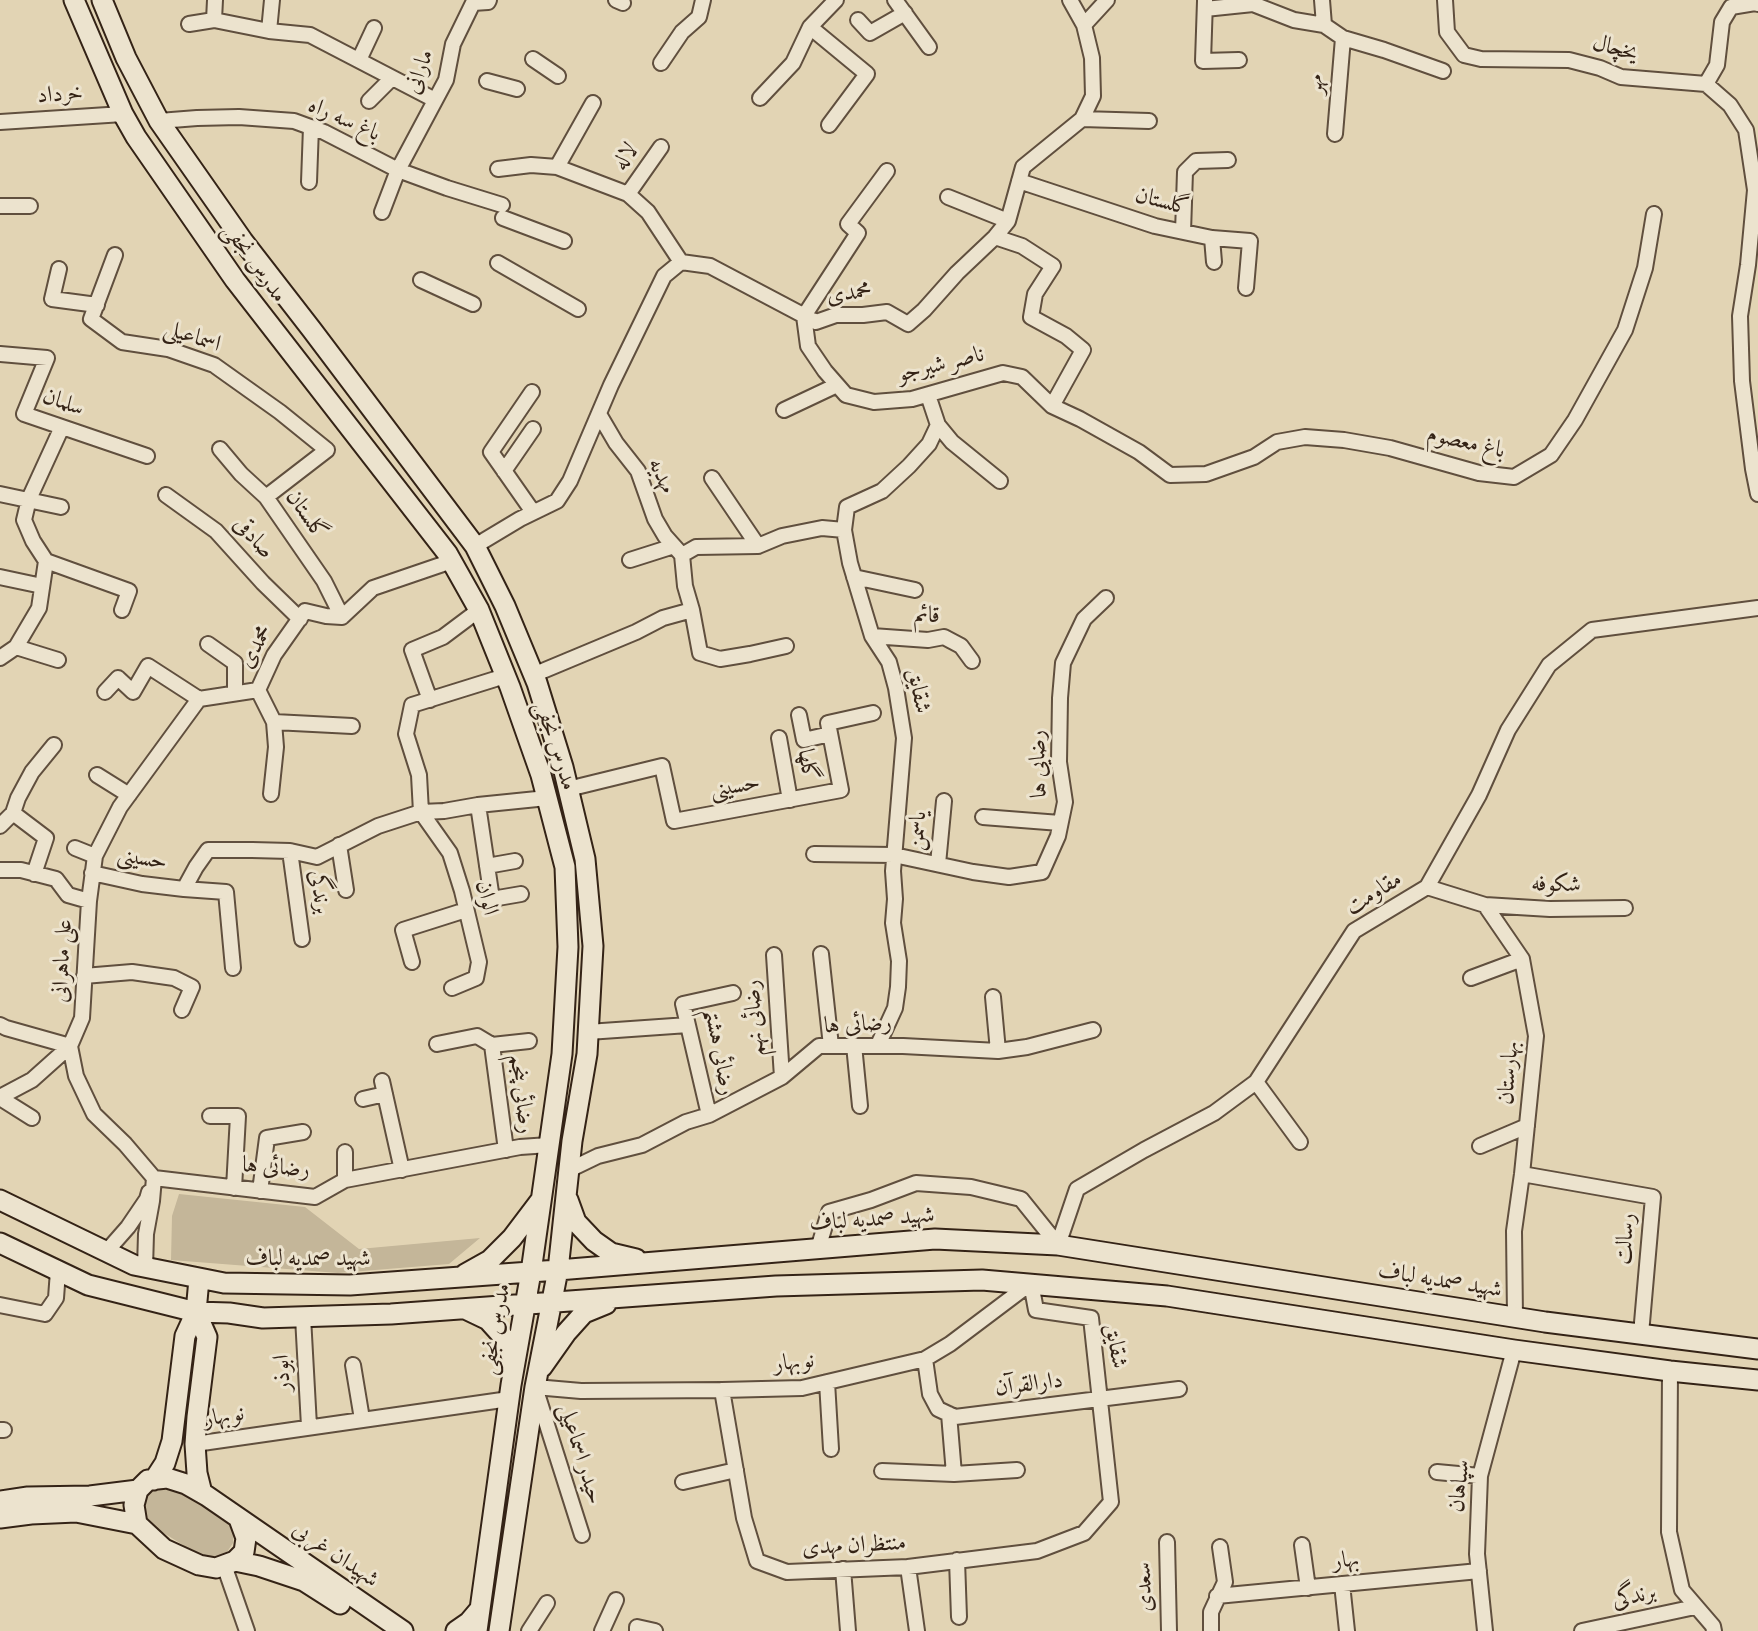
<!DOCTYPE html>
<html>
<head>
<meta charset="utf-8">
<style>
  body { margin:0 }
  canvas { display:block; background:#e2d4b4 }
</style>
</head>
<body>
<canvas width="1758" height="1631"></canvas>
<script>
const ctx = document.querySelector('canvas').getContext('2d');
ctx.lineJoin = 'round';
function paint(path, color) { ctx.fillStyle = color; ctx.fill(path, 'evenodd'); }
const shape = rows => new Path2D(rows.map(r => 'M' + r).join(''));
function trace(path, color, width, dash) { ctx.strokeStyle = color; ctx.lineWidth = width; ctx.lineCap = dash ? 'butt' : 'round'; ctx.setLineDash(dash || []); ctx.stroke(path); }
function write(font, color, halo, rows, align = 'center') {
  ctx.font = font + ' "IM FELL French Canon",Amiri,serif'; ctx.lineWidth = 6; ctx.setLineDash([]); ctx.textBaseline = 'middle'; ctx.strokeStyle = halo; ctx.fillStyle = color; for (const [text, x, y, turn = 0] of rows) {
    ctx.save(); ctx.translate(x, y); ctx.rotate((+turn || 0) * Math.PI / 180); ctx.textAlign = isNaN(turn) ? turn : align; if (halo) ctx.strokeText(text, 0, 0); ctx.fillText(text, 0, 0); ctx.restore();
  }
}
paint(shape([
  [179,1194,305,1207,359,1249,480,1238,449,1264,338,1273,171,1260,172,1216],
  [159,1485,169,1486,226,1518,234,1528,233,1543,225,1555,216,1560,204,1558,154,1527,143,1517,143,1502,149,1491]
]), '#c4b699');
const minor = shape([
  [616,0,623,3],
  [895,0,929,47],
  [1070,0,1084,25],
  [1322,0,1324,25,1343,38,1384,50,1443,71],
  [1445,0,1447,32,1464,55,1481,59,1569,60,1600,68,1621,77,1706,84,1717,65,1722,22,1731,7,1755,3,1758,4],
  [1205,1,1203,61,1239,60],
  [1205,9,1253,4,1294,20,1324,25],
  [214,20,215,0],
  [858,20,870,33,905,13],
  [189,24,214,20,269,31,310,35,435,100],
  [810,27,867,74,829,125],
  [269,31,272,0],
  [533,59,558,76],
  [359,60,374,28],
  [661,63,682,32,699,17,703,0],
  [487,81,517,89],
  [1706,84,1730,105,1746,130,1755,190,1748,265,1740,316,1742,381,1753,469,1758,494],
  [760,98,793,63,810,27,836,0],
  [369,101,392,78],
  [1082,119,1149,121],
  [159,121,197,118,239,117,294,121,324,132,398,170,447,188,502,205],
  [0,122,123,114],
  [1335,134,1343,38],
  [557,167,593,103],
  [498,169,531,165,557,167,628,194,648,212,681,262],
  [887,171,848,224,858,233,804,316,808,346,825,371,846,395,874,402,912,399,1003,373,1022,377,1052,406,1080,419,1139,452,1170,475,1206,474,1254,457,1277,442,1305,437,1344,440,1390,448,1479,473,1514,477,1551,455,1575,420,1625,330,1645,268,1654,214],
  [1019,181,1155,226,1212,238,1250,241,1246,288],
  [309,182,311,127],
  [628,194,661,147],
  [948,197,1008,221],
  [0,206,30,206],
  [382,212,398,170,446,80,453,44,473,3,488,2,489,0],
  [503,218,564,241],
  [1183,232,1185,172,1196,161,1228,160],
  [995,237,1022,246,1053,266,1035,294,1031,317,1066,336,1083,350,1052,406],
  [1212,238,1214,262],
  [115,255,91,319,122,342,168,349,214,365,280,412,327,450,266,497],
  [498,263,578,309],
  [59,269,52,299,97,305],
  [421,280,473,304],
  [0,354,47,358,24,414,147,456],
  [532,392,491,452,533,512],
  [784,410,837,385],
  [599,414,616,443,638,471,655,519,665,536,682,555],
  [938,425,952,442,1000,481],
  [220,449,241,474,266,497,324,581,342,617],
  [504,471,533,429],
  [712,478,758,546],
  [0,494,61,507],
  [166,495,216,531,263,583,300,619],
  [475,546,520,519,557,501,570,481,611,385,664,276,681,262,710,266,816,322,836,315,863,315,887,312,908,324,924,310,957,273,995,237,1008,221,1023,167,1082,119,1093,96,1092,58,1084,25,1107,0],
  [630,560,674,546],
  [46,561,129,591,122,610],
  [0,577,42,586],
  [854,577,915,590],
  [872,636,928,640,944,637,961,646,972,661],
  [208,644,235,663,235,693],
  [786,646,750,654,720,659,700,653,692,610,685,586,682,555,696,547,758,546,782,536,822,528,844,530],
  [16,647,58,660],
  [0,658,16,647,39,608,46,561,33,541,24,520,29,499,62,427],
  [533,675,636,632,663,618,692,610],
  [258,690,274,722,276,747,271,794],
  [105,692,118,678,133,692,148,666,199,699],
  [430,700,412,650,443,637,479,610],
  [799,715,804,740,830,734],
  [274,722,352,726],
  [779,738,790,800],
  [97,775,129,795],
  [568,789,662,766,674,821,841,790,828,723,873,713],
  [478,805,492,899,521,894],
  [13,813,46,838,34,874],
  [983,817,1060,823],
  [0,826,13,813,18,798,32,772,54,745],
  [339,845,346,890],
  [75,848,95,856],
  [290,851,302,939],
  [814,854,894,855,973,872,1009,877,1042,872,1058,836,1065,802,1059,762,1060,698,1063,663,1084,619,1106,598],
  [938,864,944,801],
  [487,866,515,861],
  [0,870,21,870,56,879,68,895,89,901],
  [92,873,142,884,184,889,196,867,208,850,252,850,290,851,317,857,378,826,421,812,444,811,478,805,547,798],
  [1427,887,1485,905,1522,959,1536,1036,1522,1174,1514,1231,1515,1317],
  [184,889,226,892,233,968],
  [1485,905,1550,909,1625,908],
  [821,954,831,1046],
  [774,955,782,1077],
  [412,962,403,930,466,910],
  [84,976,132,972,174,978,192,987,182,1010],
  [1471,978,1522,959],
  [452,988,476,978,479,962,462,891,450,853,421,812,419,775,406,734,412,705,505,676],
  [993,997,998,1051],
  [0,1025,6,1028,70,1046,76,1076,94,1114,125,1144,154,1178,315,1197,345,1180,520,1147,549,1145],
  [588,1032,688,1025],
  [437,1044,477,1036,492,1045,529,1041],
  [492,1045,506,1150],
  [854,1045,860,1106],
  [878,1045,895,1008,898,987,899,961,893,923,895,899,893,871,904,738,896,688,889,662,872,636,850,563,844,530,847,507,882,491,909,466,929,444,938,425,928,395],
  [382,1081,402,1170],
  [1256,1082,1300,1142],
  [0,1097,32,1080,70,1046,82,1018,89,901,95,856,120,807,199,699,258,690,274,655,305,611,326,616,342,617,373,588,452,561],
  [0,1098,32,1118],
  [363,1099,385,1094],
  [709,1115,683,1004,733,993],
  [210,1116,238,1116,234,1188],
  [1480,1146,1527,1126],
  [569,1170,598,1156,642,1145,686,1122,709,1115,782,1077,819,1046,903,1046,998,1051,1027,1047,1093,1030],
  [1522,1174,1653,1197,1641,1334],
  [345,1180,345,1152],
  [260,1191,267,1138,303,1132],
  [1058,1245,1077,1189,1144,1150,1214,1113,1256,1082,1354,931,1427,887,1479,795,1508,730,1549,665,1592,630,1758,608],
  [818,1249,829,1212,871,1200,916,1183,971,1187,1021,1199,1058,1245],
  [106,1252,128,1227,147,1199,149,1192],
  [145,1268,146,1234,152,1201,154,1178],
  [0,1305,45,1314,56,1298,58,1271],
  [303,1317,309,1426],
  [925,1359,930,1394,938,1409,955,1417,1179,1389],
  [353,1365,362,1419],
  [1670,1371,1669,1532,1682,1590,1713,1626,1714,1631],
  [827,1382,831,1449],
  [949,1414,954,1474],
  [0,1430,4,1430],
  [195,1444,509,1399],
  [882,1471,954,1474,1017,1470],
  [1437,1472,1480,1476],
  [683,1482,736,1470],
  [582,1535,535,1387,581,1391,722,1390,802,1388,925,1359,950,1344,1031,1283,1036,1310,1091,1318,1111,1502,1084,1533,1037,1551,908,1567,787,1572,757,1561,744,1518,722,1390],
  [1167,1542,1169,1631],
  [1302,1545,1308,1588],
  [957,1560,959,1617],
  [224,1565,247,1631],
  [908,1567,917,1631],
  [843,1569,848,1631],
  [1342,1584,1347,1631],
  [1217,1596,1479,1571],
  [529,1631,547,1603],
  [602,1631,616,1600],
  [637,1631,637,1627,655,1631],
  [1211,1631,1211,1612,1225,1582,1220,1547],
  [1485,1631,1477,1554,1480,1476,1514,1350],
  [1582,1631,1695,1607]
]);
const secondary = shape([
  [74,0,123,114,136,137,235,280,447,553,479,610,510,687,541,775,565,867,568,947,562,1054,531,1272,511,1385,477,1631],
  [102,0,126,58,159,121,243,241,312,330,475,546,505,606,537,683,563,767,585,859,593,946,587,1054,572,1141,558,1270,535,1387,499,1631],
  [0,1200,134,1265,224,1283,350,1285,558,1270,935,1239,1058,1245,1545,1322,1758,1349],
  [568,1200,576,1222,594,1241,611,1253,636,1259],
  [0,1243,88,1285,196,1312,229,1313,263,1318,391,1314,776,1286,982,1280,1167,1296,1514,1350,1670,1371,1758,1380],
  [465,1274,490,1260,512,1238,540,1201],
  [465,1309,488,1320,506,1340,513,1361],
  [196,1312,207,1337,197,1417,195,1444,197,1473,202,1493],
  [542,1367,566,1333,584,1313,606,1304],
  [154,1480,165,1463,172,1441,185,1336,196,1312,199,1279],
  [0,1501,28,1497,90,1496,138,1490],
  [0,1518,31,1514,76,1512,137,1524],
  [239,1519,246,1538,244,1552,235,1561,216,1568,199,1565,164,1549,137,1524,134,1505,138,1490,148,1480,167,1478,186,1484,207,1496,403,1631],
  [235,1561,259,1566,304,1581,340,1604],
  [456,1631,469,1622,480,1609]
]);
trace(minor, '#604f3e', 18);
trace(secondary, '#342316', 23);
trace(minor, '#ece3ce', 14);
trace(secondary, '#ece3ce', 19);
write('23px', '#342316', '#ece3ce', [
  ["یخچال",1615,49,15],
  ["مارانی",420,72,-70],
  ["مهر",1316,84,-85],
  ["خرداد",60,95,-4],
  ["باغ سه راه",344,120,24],
  ["لاله",626,157,-55],
  ["گلستان",1162,202,15],
  ["مدرس نجفی",254,263,54],
  ["محمدی",849,294,-8],
  ["اسماعیلی",192,337,18],
  ["ناصر شیرجو",941,365,-14],
  ["سلمان",63,403,20],
  ["باغ معصوم",1466,443,13],
  ["مهدیه",661,476,65],
  ["گلستان",306,515,55],
  ["صادقی",253,538,47],
  ["قائم",927,616,3],
  ["محمدی",256,647,-60],
  ["شقایق",918,691,79],
  ["مدرس نجفی",555,746,72],
  ["رضایی ها",1039,764,-92],
  ["گلها",807,765,80],
  ["حسینی",735,787,-10],
  ["یاسمن",918,831,-85],
  ["حسینی",142,859,10],
  ["شکوفه",1556,885,1],
  ["برندگی",319,892,82],
  ["مقاومت",1374,894,-32],
  ["الوان",486,898,76],
  ["علی ماهرانی",63,961,-87],
  ["رضائی نهم",755,1018,-94],
  ["رضائی ها",858,1025,-3],
  ["رضائی هشتم",719,1052,79],
  ["بهارستان",1509,1073,-85],
  ["رضائی پنجم",521,1094,83],
  ["رضائی ها",276,1168,4],
  ["شهید صمدیه لباف",872,1220,-4],
  ["رسالت",1626,1239,-85],
  ["شهید صمدیه لباف",308,1259],
  ["شهید صمدیه لباف",1440,1281,9],
  ["مدرس نجفی",496,1329,-80],
  ["شقایق",1115,1346,80],
  ["نوبهار",794,1363,-6],
  ["ابوذر",283,1373,-93],
  ["دارالقرآن",1029,1385,-7],
  ["نوبهار",224,1417,-9],
  ["حیدر اسماعیلی",580,1454,73],
  ["سپاهان",1460,1486,-83],
  ["منتظران مهدی",854,1546,-3],
  ["شهیدان غربی",335,1555,34],
  ["بهار",1346,1561,-6],
  ["سعدی",1145,1587,-92],
  ["برندگی",1634,1597,-12]
]);
</script>
</body>
</html>
